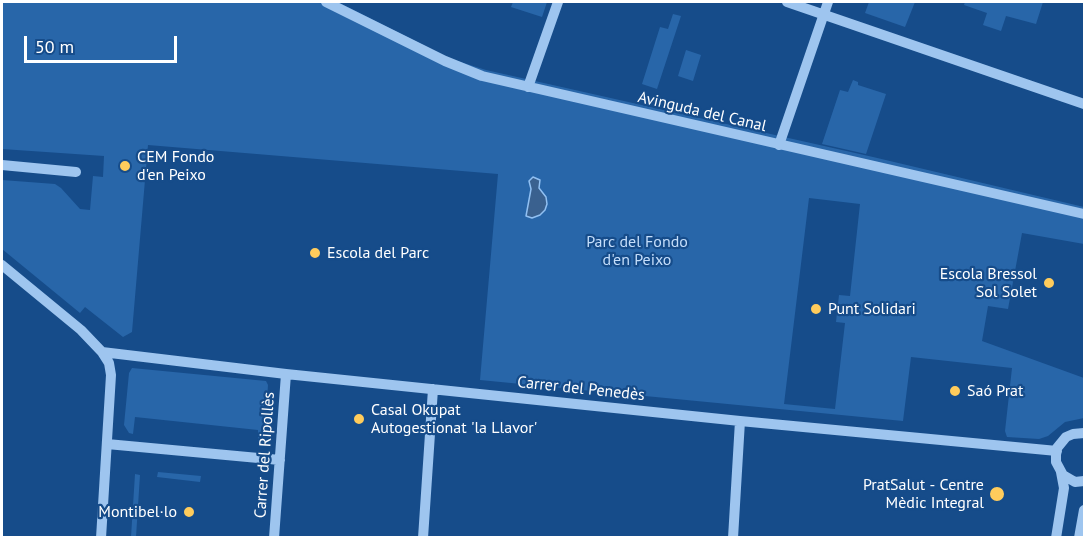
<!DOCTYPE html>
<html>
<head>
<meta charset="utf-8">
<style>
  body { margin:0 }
  #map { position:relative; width:1086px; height:539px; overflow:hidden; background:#164c8a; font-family:"PT Sans",sans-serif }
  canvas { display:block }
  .frame { position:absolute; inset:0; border:3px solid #fff; pointer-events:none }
  .scale { position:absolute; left:24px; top:36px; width:153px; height:27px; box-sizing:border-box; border:3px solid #fff; border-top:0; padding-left:8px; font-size:18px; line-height:21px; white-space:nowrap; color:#fff; -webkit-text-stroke:4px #164c8a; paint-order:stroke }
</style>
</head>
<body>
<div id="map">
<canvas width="1086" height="539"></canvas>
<div class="frame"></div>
<div class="scale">50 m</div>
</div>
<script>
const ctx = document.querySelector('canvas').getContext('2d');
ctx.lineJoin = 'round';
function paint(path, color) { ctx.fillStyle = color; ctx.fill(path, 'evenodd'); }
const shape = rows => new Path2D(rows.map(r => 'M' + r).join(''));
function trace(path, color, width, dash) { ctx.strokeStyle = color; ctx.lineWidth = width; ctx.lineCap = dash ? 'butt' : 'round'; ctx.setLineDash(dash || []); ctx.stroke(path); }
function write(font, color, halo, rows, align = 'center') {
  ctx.font = font + ' "PT Sans",sans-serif'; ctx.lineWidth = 4.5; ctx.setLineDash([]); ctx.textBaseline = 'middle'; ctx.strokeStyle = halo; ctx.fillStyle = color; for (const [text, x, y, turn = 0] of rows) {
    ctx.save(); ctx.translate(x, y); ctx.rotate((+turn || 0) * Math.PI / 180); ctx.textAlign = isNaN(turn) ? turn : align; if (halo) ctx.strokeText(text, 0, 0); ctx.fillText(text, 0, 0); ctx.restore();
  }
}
paint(shape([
  [2,2,338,2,451,59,486,70,873,157,1084,207,1084,244,1022,233,1008,309,988,306,982,341,1084,378,1084,418,1065,422,1048,436,1039,439,1007,437,1005,431,1012,368,911,357,903,421,480,380,498,174,148,145,132,332,123,337,85,307,80,313,2,249,2,180,55,184,61,188,80,209,90,210,93,176,103,177,104,156,2,149],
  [809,198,860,204,850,296,839,295,836,322,845,323,835,409,784,404],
  [513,2,547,2,542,17,511,7],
  [869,2,915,2,905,27,865,13],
  [965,2,1043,2,1036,24,1006,16,1001,31,983,25,987,13,964,5],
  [673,14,681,16,657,89,642,84,660,27,668,29],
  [686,50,701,55,693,81,678,76],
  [853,80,858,82,858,85,886,94,866,154,822,144,840,90,848,92],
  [132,368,266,381,268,385,264,444,258,447,258,430,135,417,133,434,129,433,124,425,129,373],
  [158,472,201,476,200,482,157,477],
  [135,474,140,475,136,537,131,537]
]), '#2866a9');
const water = shape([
  [533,177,540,180,539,188,546,197,547,204,545,210,540,215,532,218,526,216,531,189,529,181,533,177]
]);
paint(water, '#3a618f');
trace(water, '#91c0f2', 1.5);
trace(shape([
  [326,2,445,61,482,76,1084,214],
  [787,2,1084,104],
  [528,87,558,2],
  [779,145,828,2],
  [2,165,76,172],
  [2,265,81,330,102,352,109,363,111,375,101,538],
  [102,352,286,374,740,421,1057,451],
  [1084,433,1073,434,1066,437,1057,448,1056,455,1056,462,1063,475,1075,482,1084,481],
  [107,444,280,460],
  [274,538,286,374],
  [423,538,433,389],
  [733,538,740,421],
  [1056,538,1064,488,1061,472],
  [1079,538,1084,510]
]), '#9ec5ef', 10);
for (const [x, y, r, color] of [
  [125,166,6,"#ffcc5c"],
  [315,253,6,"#ffcc5c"],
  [1049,283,6,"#ffcc5c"],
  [816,309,6,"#ffcc5c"],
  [955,391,6,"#ffcc5c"],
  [359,419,6,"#ffcc5c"],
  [997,494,8,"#ffcc5c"],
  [189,512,6,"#ffcc5c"]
]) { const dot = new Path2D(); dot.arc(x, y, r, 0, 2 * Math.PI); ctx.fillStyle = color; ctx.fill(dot); trace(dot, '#164c8a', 2); }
write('16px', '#fff', '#164c8a', [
  ["Avinguda del Canal",702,112,13],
  ["Carrer del Penedès",581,389,6],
  ["Carrer del Ripollès",265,455,-86]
]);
write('16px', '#fff', '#164c8a', [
  ["CEM Fondo",137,157],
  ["d'en Peixo",137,175],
  ["Escola del Parc",327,253],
  ["Escola Bressol",1037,274,"right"],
  ["Sol Solet",1037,292,"right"],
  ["Punt Solidari",828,309],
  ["Saó Prat",967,391],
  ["Casal Okupat",371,410],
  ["Autogestionat 'la Llavor'",371,428],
  ["PratSalut - Centre",984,485,"right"],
  ["Mèdic Integral",984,503,"right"],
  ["Montibel·lo",177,512,"right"]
], 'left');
write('16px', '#c5defb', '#164c8a', [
  ["Parc del Fondo",637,242],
  ["d'en Peixo",637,260]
]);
</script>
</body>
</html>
